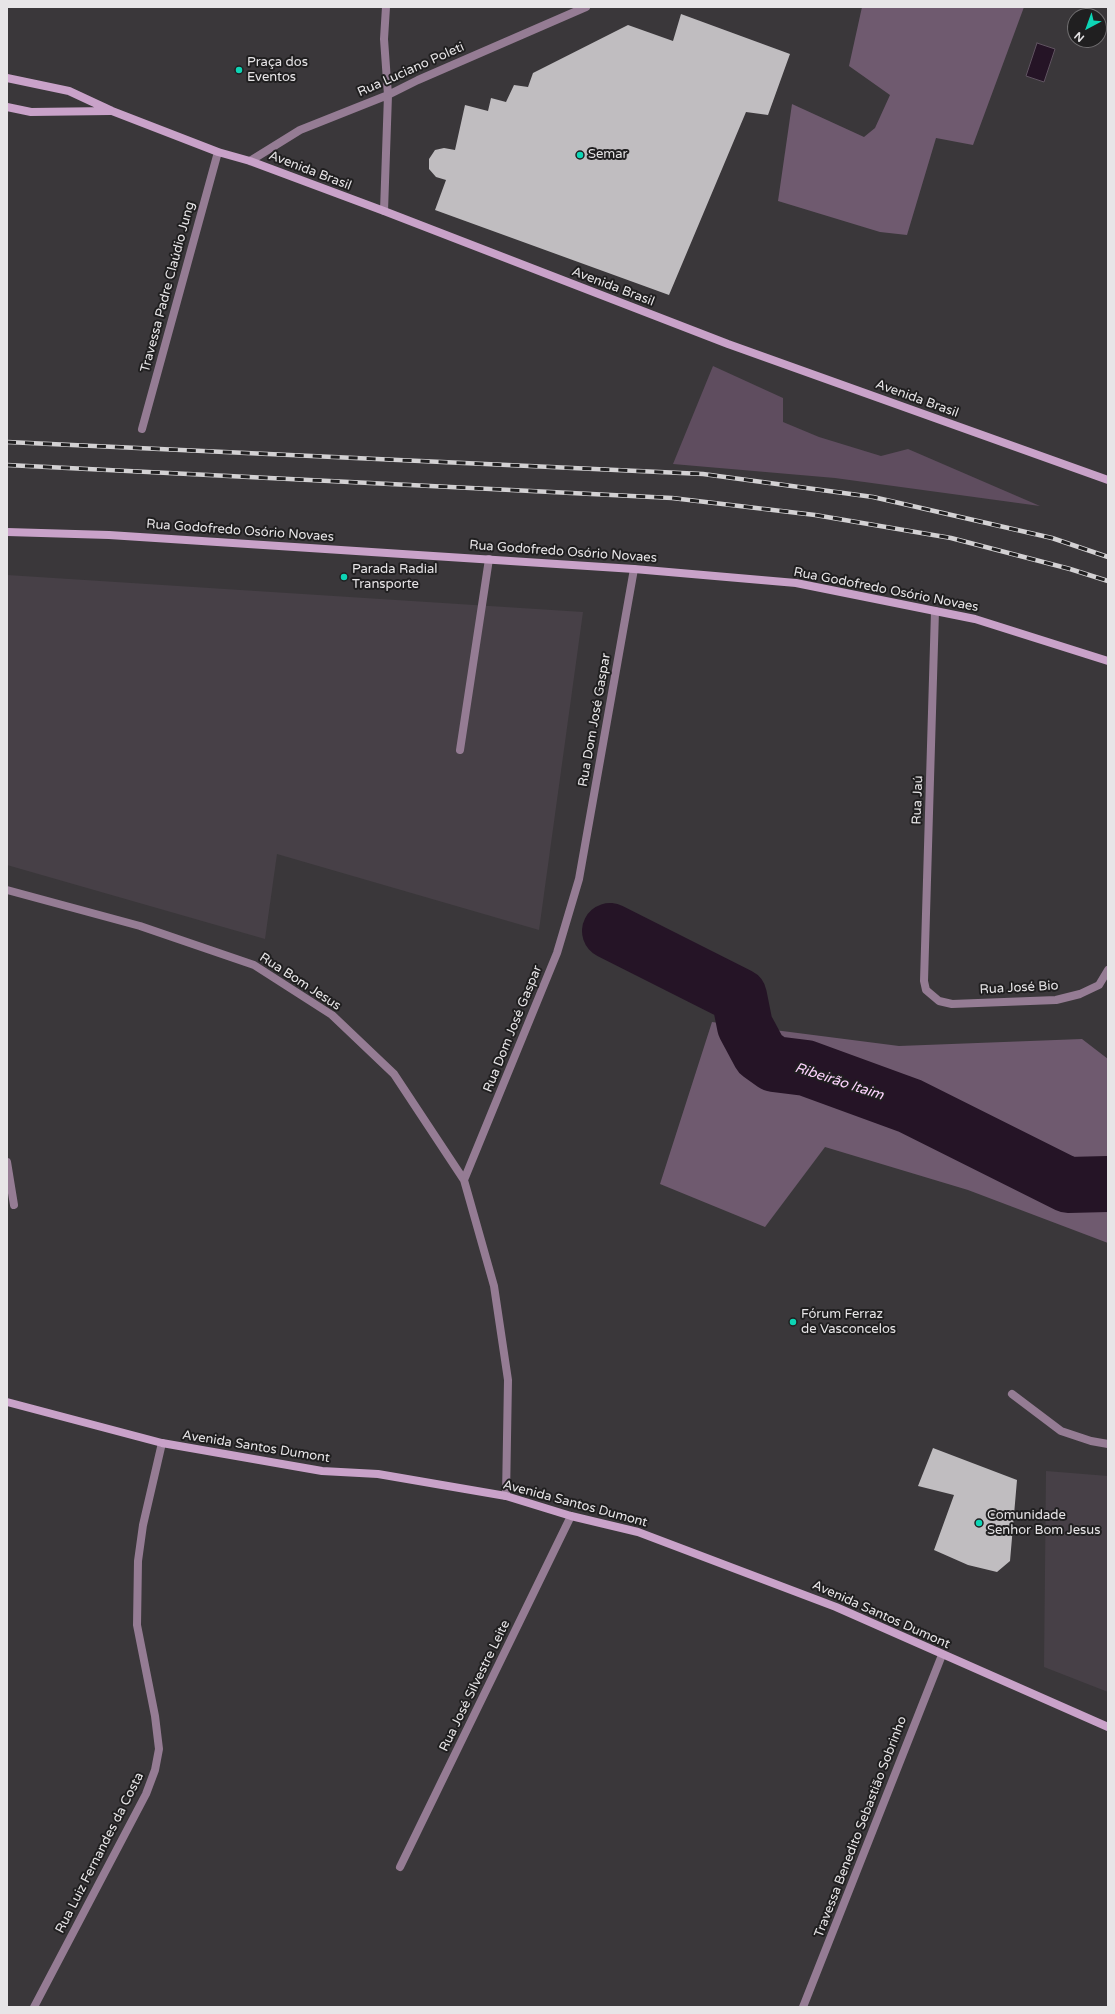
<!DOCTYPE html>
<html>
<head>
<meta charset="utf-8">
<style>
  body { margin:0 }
  #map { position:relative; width:1115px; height:2014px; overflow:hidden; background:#3a373a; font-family:"Varela Round",sans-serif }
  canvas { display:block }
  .frame { position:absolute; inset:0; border:8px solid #e7e5e7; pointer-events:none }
  .north { position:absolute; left:1067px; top:8px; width:40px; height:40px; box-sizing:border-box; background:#201f20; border:1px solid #706e70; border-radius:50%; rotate:221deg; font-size:11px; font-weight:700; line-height:16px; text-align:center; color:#e7e5e7 }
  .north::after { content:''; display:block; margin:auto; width:14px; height:18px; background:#0dd5b5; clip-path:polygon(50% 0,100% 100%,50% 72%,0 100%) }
</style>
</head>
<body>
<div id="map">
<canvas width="1115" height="2014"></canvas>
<div class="frame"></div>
<div class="north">N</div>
</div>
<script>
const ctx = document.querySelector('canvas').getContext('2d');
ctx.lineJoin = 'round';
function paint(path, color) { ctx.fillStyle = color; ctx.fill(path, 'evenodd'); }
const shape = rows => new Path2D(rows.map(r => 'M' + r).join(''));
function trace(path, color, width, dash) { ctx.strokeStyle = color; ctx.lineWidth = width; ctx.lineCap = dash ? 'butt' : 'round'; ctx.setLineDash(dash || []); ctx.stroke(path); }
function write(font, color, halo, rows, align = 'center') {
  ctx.font = font + ' "Varela Round",sans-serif'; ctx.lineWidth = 4; ctx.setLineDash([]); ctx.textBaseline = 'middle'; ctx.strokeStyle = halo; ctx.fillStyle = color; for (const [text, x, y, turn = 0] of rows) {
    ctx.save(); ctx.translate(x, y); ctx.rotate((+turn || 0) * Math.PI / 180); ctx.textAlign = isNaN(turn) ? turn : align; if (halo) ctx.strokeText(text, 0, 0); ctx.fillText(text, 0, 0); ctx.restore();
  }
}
paint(shape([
  [7,575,583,612,539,930,277,854,265,939,7,865],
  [1046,1471,1108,1476,1108,1692,1044,1667]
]), '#474047');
paint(shape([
  [713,366,783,398,783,422,819,437,881,456,908,449,1040,506,835,478,673,464]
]), '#5f4d5f');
paint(shape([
  [862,7,1024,7,973,145,936,138,907,235,880,232,778,201,792,104,864,137,875,128,890,95,849,66],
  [712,1022,899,1046,1082,1039,1108,1059,1108,1243,968,1190,825,1147,765,1227,660,1184]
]), '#6f5a6f');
const water = shape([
  [1037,43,1055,49,1044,82,1026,76,1037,43]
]);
paint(water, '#251426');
trace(water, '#5f5360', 1);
trace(shape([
  [610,931,739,996,745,1026,760,1054,774,1064,806,1068,910,1106,1068,1185,1108,1184]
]), '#251426', 56);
paint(shape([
  [681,14,790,54,768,115,746,112,669,295,435,210,446,180,436,177,429,169,429,159,435,150,444,148,455,150,465,105,488,111,491,98,506,102,514,85,528,87,533,73,628,25,673,41],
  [933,1448,1017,1480,1010,1561,997,1572,968,1565,934,1550,954,1495,918,1486]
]), '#c0bdc0');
trace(shape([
  [142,429,218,152],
  [460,750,489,559],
  [1012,1394,1061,1431,1091,1441,1108,1444]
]), '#957c94', 8);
trace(shape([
  [250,161,300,130,388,95,418,80,586,7],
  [384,211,388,95,384,39,386,7],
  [935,611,924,981,926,990,939,1001,952,1004,1056,1000,1080,994,1099,985,1108,970],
  [7,890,140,926,254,965,332,1015,394,1074,464,1180],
  [7,1162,14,1205],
  [506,1496,508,1380,494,1286,464,1180,557,953,579,879,634,569],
  [400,1867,571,1516],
  [34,2007,146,1794,155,1770,159,1749,155,1716,137,1625,138,1561,143,1525,162,1443],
  [803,2007,942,1655]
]), '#957c94', 8);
trace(shape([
  [7,78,69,91,112,111,218,152,250,161,384,211,728,344,1108,480],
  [7,107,31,112,110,111],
  [7,532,109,535,634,569,796,583,975,619,1108,661],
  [7,1402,162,1443,322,1471,378,1474,506,1496,571,1516,638,1532,836,1607,1108,1727]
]), '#c9a2c9', 8);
const rail = shape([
  [7,442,703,474,873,497,1052,538,1108,557],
  [7,465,672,498,815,515,951,538,1070,569,1108,581]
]);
trace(rail, '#d3d1d3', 4.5);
trace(rail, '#201f20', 3, [9]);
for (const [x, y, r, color] of [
  [239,70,4,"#0dd5b5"],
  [580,155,4,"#0dd5b5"],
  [344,577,4,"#0dd5b5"],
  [793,1322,4,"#0dd5b5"],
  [979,1523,4,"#0dd5b5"]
]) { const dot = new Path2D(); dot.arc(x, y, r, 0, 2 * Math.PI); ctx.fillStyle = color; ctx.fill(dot); trace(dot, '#201f20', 1.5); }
write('13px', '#e7e5e7', '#201f20', [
  ["Praça dos",247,63],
  ["Eventos",247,78],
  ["Semar",588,155],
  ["Parada Radial",352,570],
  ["Transporte",352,585],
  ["Fórum Ferraz",801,1315],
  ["de Vasconcelos",801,1330],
  ["Comunidade",987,1516],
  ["Senhor Bom Jesus",987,1531]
], 'left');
write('13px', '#e7e5e7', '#201f20', [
  ["Rua Luciano Poleti",411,70,-24],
  ["Avenida Brasil",310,171,21],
  ["Travessa Padre Claúdio Jung",168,287,-75],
  ["Avenida Brasil",613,287,21],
  ["Avenida Brasil",917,399,20],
  ["Rua Godofredo Osório Novaes",240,531,4],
  ["Rua Godofredo Osório Novaes",563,552,4],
  ["Rua Godofredo Osório Novaes",886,590,11],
  ["Rua Dom José Gaspar",595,720,-80],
  ["Rua Jaú",918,800,-88],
  ["Rua Bom Jesus",300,982,33],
  ["Rua José Bio",1019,988,-3],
  ["Rua Dom José Gaspar",513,1029,-68],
  ["Avenida Santos Dumont",256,1447,9],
  ["Avenida Santos Dumont",575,1504,15],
  ["Avenida Santos Dumont",881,1615,24],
  ["Rua José Silvestre Leite",475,1686,-64],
  ["Travessa Benedito Sebastião Sobrinho",861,1827,-69],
  ["Rua Luiz Fernandes da Costa",100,1853,-63]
]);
write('italic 14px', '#fed4fe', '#201f20', [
  ["Ribeirão Itaim",839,1082,18]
]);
</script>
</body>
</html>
